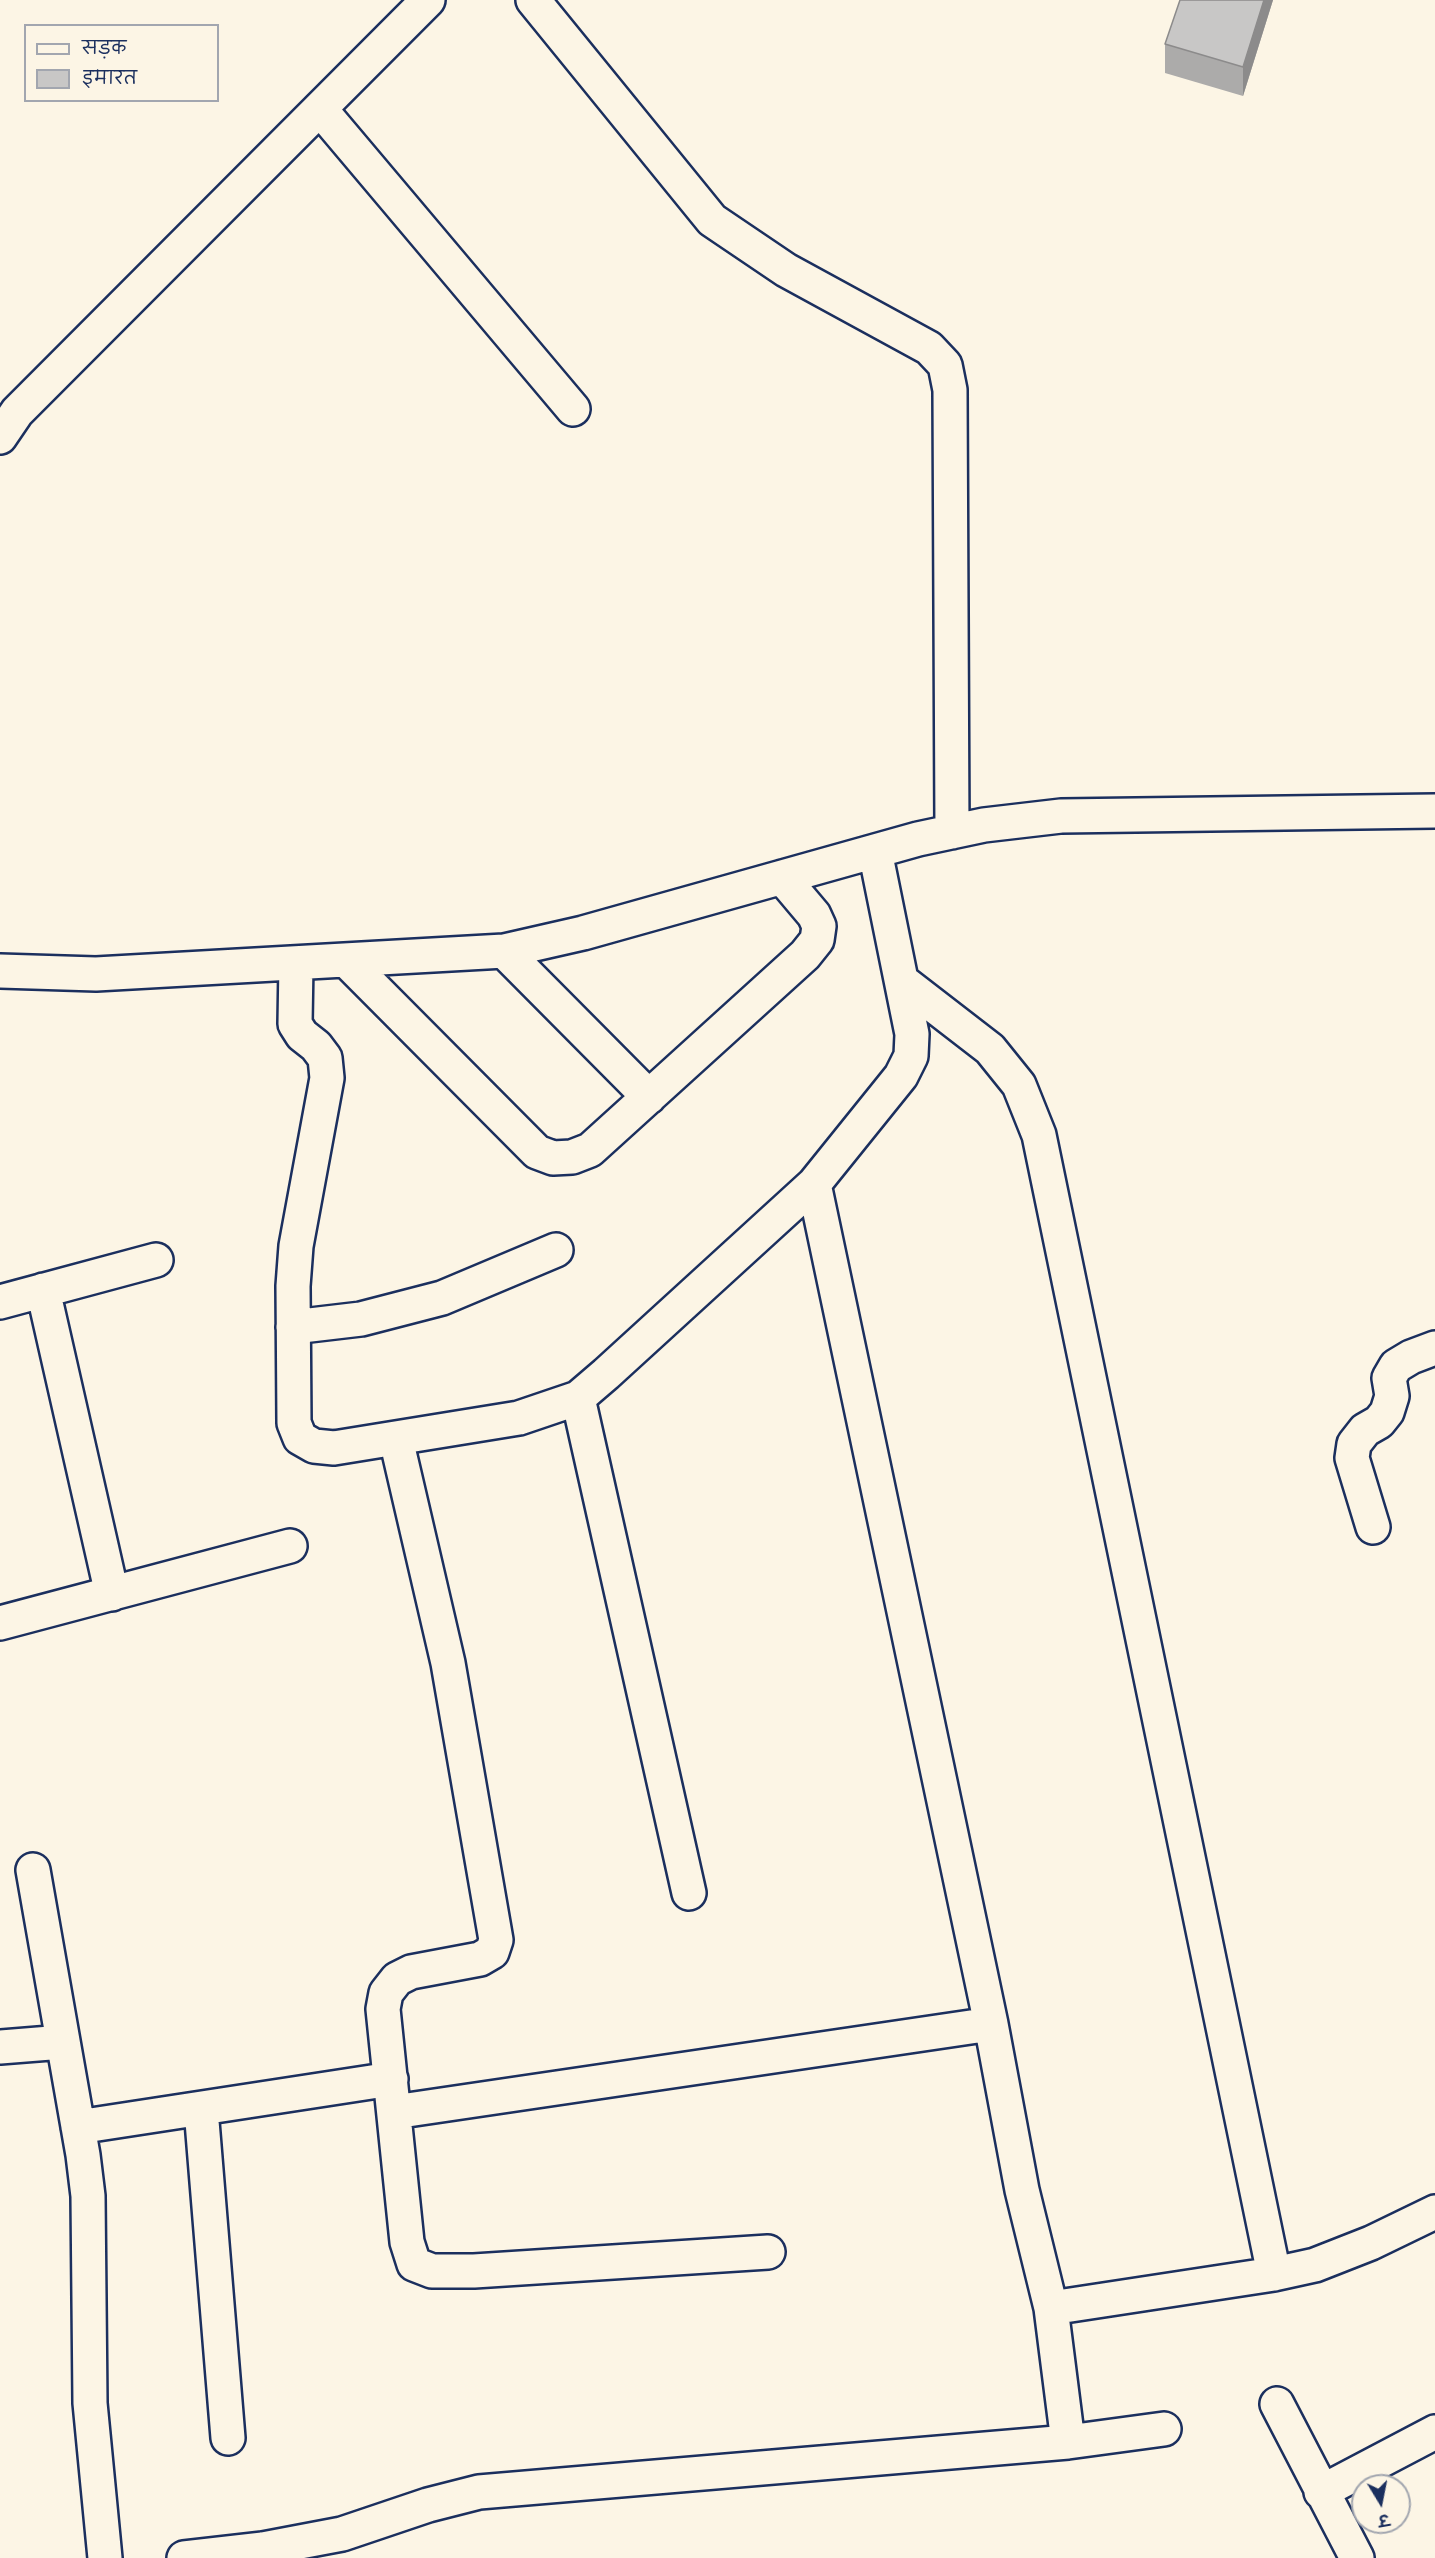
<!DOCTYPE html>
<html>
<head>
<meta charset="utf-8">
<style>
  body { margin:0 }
  #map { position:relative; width:1435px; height:2558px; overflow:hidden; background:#fcf5e5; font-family:Itim,"Playpen Sans Deva",sans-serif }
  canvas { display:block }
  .legend { position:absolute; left:24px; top:24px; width:195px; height:78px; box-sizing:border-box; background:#fcf5e5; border:2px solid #a2a6af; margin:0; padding:8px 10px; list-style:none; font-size:18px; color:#1b2f5e }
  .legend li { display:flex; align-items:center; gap:12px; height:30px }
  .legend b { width:30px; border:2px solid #a2a6af }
  .north { position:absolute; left:1351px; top:2474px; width:60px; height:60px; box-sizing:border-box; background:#fcf5e5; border:2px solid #a2a6af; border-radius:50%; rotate:170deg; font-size:16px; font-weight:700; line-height:24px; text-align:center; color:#1b2f5e }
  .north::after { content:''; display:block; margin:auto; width:21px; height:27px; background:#1b2f5e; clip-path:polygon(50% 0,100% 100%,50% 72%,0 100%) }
</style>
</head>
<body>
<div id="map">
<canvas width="1435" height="2558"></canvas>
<ul class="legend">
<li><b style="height:8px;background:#fcf5e5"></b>सड़क</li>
<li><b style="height:16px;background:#c8c7c6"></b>इमारत</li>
</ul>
<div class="north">उ</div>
</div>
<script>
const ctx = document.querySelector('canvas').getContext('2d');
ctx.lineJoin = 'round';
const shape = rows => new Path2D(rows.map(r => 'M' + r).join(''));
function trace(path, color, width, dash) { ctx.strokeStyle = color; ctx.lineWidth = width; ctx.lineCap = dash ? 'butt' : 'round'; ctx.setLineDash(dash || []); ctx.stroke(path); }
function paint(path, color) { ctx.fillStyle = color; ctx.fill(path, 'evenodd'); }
const minor = shape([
  [533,0,712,220,786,270,929,348,945,365,950,390,952,832],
  [320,109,573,409],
  [504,951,649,1097],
  [346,960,537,1152,553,1158,572,1157,590,1150,805,955,817,940,819,926,814,915,782,877],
  [296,963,295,1024,302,1035,316,1046,325,1058,327,1078,296,1246,293,1286,294,1423,300,1438,314,1446,334,1448,519,1418,578,1398,606,1374,814,1184,901,1076,911,1056,912,1034,875,851],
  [0,971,96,974,504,951,583,933,918,839,984,825,1061,816,1435,811],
  [902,981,990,1049,1019,1085,1039,1135,1274,2274],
  [814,1184,991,2024,1022,2190,1051,2308,1068,2442],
  [43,1290,112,1594],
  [0,1302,156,1260],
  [293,1327,361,1319,442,1298,556,1250],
  [578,1398,689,1893],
  [396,1439,448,1663,496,1940,492,1952,480,1959,411,1972,397,1979,386,1993,383,2009,407,2242,414,2264,432,2271,474,2271,768,2252],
  [1373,1527,1352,1458,1354,1444,1365,1430,1379,1422,1387,1412,1392,1396,1389,1378,1396,1366,1411,1357,1435,1348],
  [0,1623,290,1546],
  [33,1870,83,2155,88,2196,90,2403,105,2558],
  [0,2047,63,2042],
  [201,2109,228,2438],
  [394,2112,991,2024],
  [78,2127,391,2079],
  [1051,2308,1274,2274,1315,2265,1371,2243,1435,2212],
  [1277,2404,1357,2558],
  [1321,2492,1435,2432],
  [184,2558,263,2549,342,2534,428,2505,479,2492,1068,2442,1164,2429]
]);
const tertiary = shape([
  [0,437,17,412,428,0]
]);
trace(minor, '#1b2f5e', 38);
trace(tertiary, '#1b2f5e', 38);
trace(minor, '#fcf5e5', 33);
trace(tertiary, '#fcf5e5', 33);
paint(shape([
  [1180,0,1273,0,1243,96,1165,73,1165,44]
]), '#acabaa');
paint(shape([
  [1264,0,1273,0,1243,96,1243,67]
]), '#8c8b8b');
const building = shape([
  [1180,0,1264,0,1243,67,1165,44,1180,0]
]);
paint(building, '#c8c7c6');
trace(building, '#8c8b8b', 1.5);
</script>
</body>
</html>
